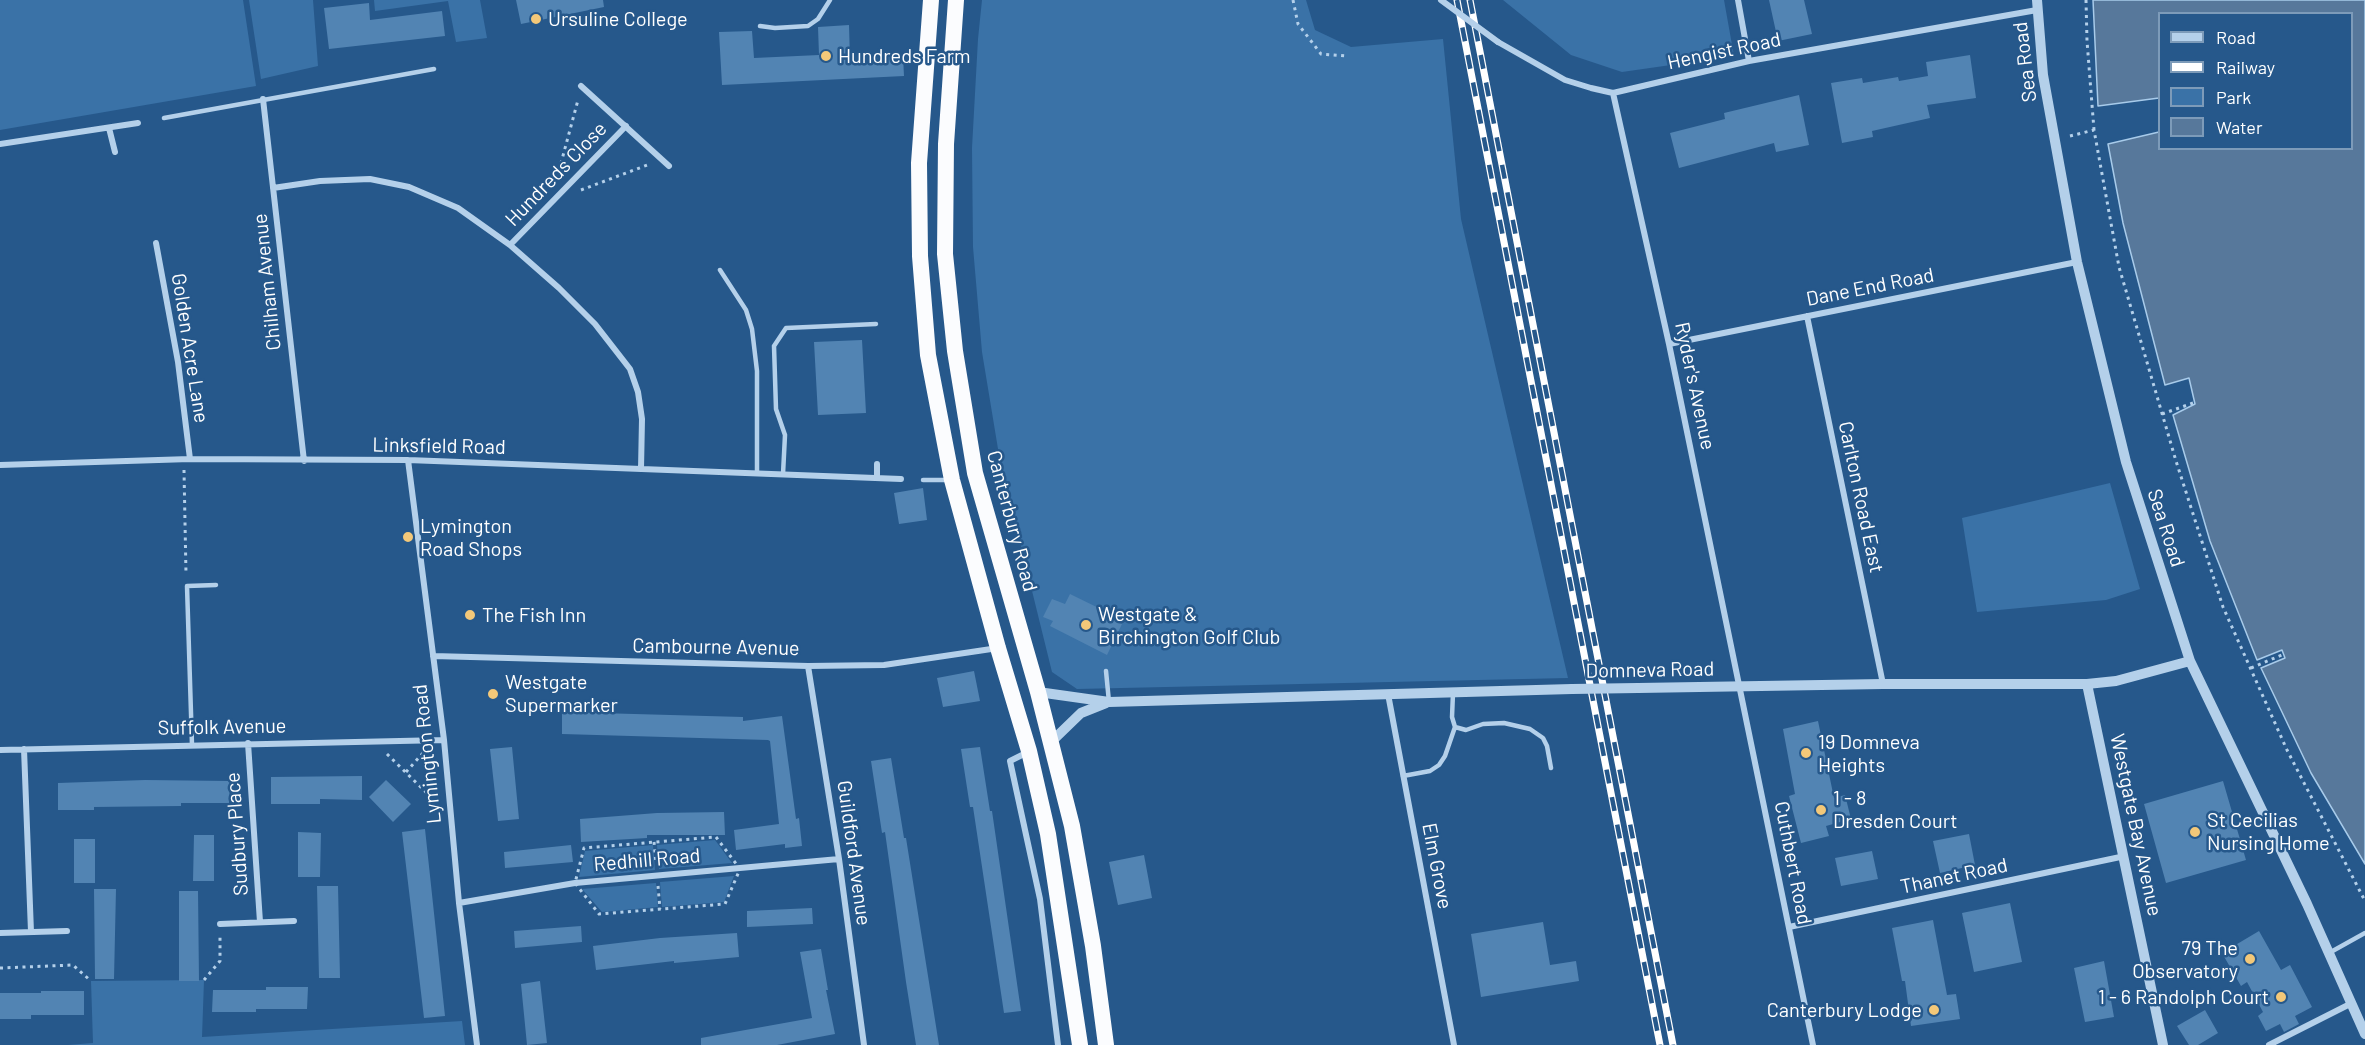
<!DOCTYPE html>
<html>
<head>
<meta charset="utf-8">
<style>
  body { margin:0 }
  #map { position:relative; width:2365px; height:1045px; overflow:hidden; background:#26588b; font-family:Barlow,sans-serif }
  canvas { display:block }
  .legend { position:absolute; left:2158px; top:12px; width:195px; height:138px; box-sizing:border-box; background:#26588b; border:2px solid #7d9bb9; margin:0; padding:8px 10px; list-style:none; font-size:18px; color:#fff }
  .legend li { display:flex; align-items:center; gap:12px; height:30px }
  .legend b { width:30px; border:2px solid #7d9bb9 }
</style>
</head>
<body>
<div id="map">
<canvas width="2365" height="1045"></canvas>
<ul class="legend">
<li><b style="height:8px;background:#b4d0ea"></b>Road</li>
<li><b style="height:8px;background:#fff"></b>Railway</li>
<li><b style="height:16px;background:#3a72a7"></b>Park</li>
<li><b style="height:16px;background:#57789b"></b>Water</li>
</ul>
</div>
<script>
const ctx = document.querySelector('canvas').getContext('2d');
ctx.lineJoin = 'round';
function paint(path, color) { ctx.fillStyle = color; ctx.fill(path, 'evenodd'); }
const shape = rows => new Path2D(rows.map(r => 'M' + r).join(''));
function trace(path, color, width, dash) { ctx.strokeStyle = color; ctx.lineWidth = width; ctx.lineCap = dash ? 'butt' : 'round'; ctx.setLineDash(dash || []); ctx.stroke(path); }
function write(font, color, halo, rows, align = 'center') {
  ctx.font = font + ' Barlow,sans-serif'; ctx.lineWidth = 5; ctx.setLineDash([]); ctx.textBaseline = 'middle'; ctx.strokeStyle = halo; ctx.fillStyle = color; for (const [text, x, y, turn = 0] of rows) {
    ctx.save(); ctx.translate(x, y); ctx.rotate((+turn || 0) * Math.PI / 180); ctx.textAlign = isNaN(turn) ? turn : align; if (halo) ctx.strokeText(text, 0, 0); ctx.fillText(text, 0, 0); ctx.restore();
  }
}
paint(shape([
  [0,0,243,0,256,86,0,130],
  [249,0,313,0,318,66,261,79],
  [374,0,480,0,487,38,456,42,448,1,375,11],
  [982,0,1306,0,1315,30,1351,47,1443,39,1461,219,1568,678,1077,689,1052,672,1000,461,982,352,973,247,972,148,978,39],
  [1503,0,1724,0,1734,56,1622,72,1571,55],
  [2110,483,2140,589,2106,600,1977,612,1962,518],
  [715,840,732,863,659,869,657,845],
  [653,845,655,870,579,877,585,851],
  [734,876,724,902,662,907,660,882],
  [656,883,658,907,602,912,582,889],
  [204,980,202,1037,462,1021,465,1045,68,1045,93,1043,91,981]
]), '#3a72a7');
const water = shape([
  [2093,0,2365,0,2365,864,2311,773,2261,668,2285,658,2282,650,2257,660,2210,541,2173,415,2195,404,2189,378,2165,385,2123,223,2108,144,2159,132,2160,148,2352,148,2352,14,2160,14,2159,98,2098,106,2093,0]
]);
paint(water, '#57789b');
trace(water, '#a8cbea', 1.5);
paint(shape([
  [516,0,603,0,604,7,521,24],
  [1769,0,1804,0,1812,34,1778,41],
  [369,3,370,20,442,11,445,36,329,49,324,8],
  [849,25,850,59,903,56,904,76,722,85,719,32,752,31,754,58,819,55,818,27],
  [1970,55,1976,98,1927,105,1930,118,1872,131,1873,137,1842,143,1831,83,1862,78,1863,83,1898,77,1899,81,1928,76,1926,62],
  [1799,95,1809,145,1776,152,1774,143,1679,168,1670,133,1725,119,1724,113],
  [862,340,866,413,818,415,814,342],
  [923,488,927,520,899,524,894,493],
  [1070,594,1115,616,1113,619,1122,624,1107,655,1050,626,1053,621,1043,617,1052,599,1065,604],
  [974,671,980,701,943,707,937,678],
  [562,712,743,717,743,721,782,716,796,819,799,818,802,846,785,848,785,844,736,850,734,830,779,824,770,741,768,740,562,734],
  [1818,721,1834,798,1845,795,1851,819,1826,826,1829,836,1801,843,1789,796,1795,794,1783,729],
  [512,747,519,819,498,821,490,749],
  [980,747,990,811,992,811,1021,1011,1004,1013,973,807,970,807,961,749],
  [891,758,904,838,906,838,939,1045,916,1045,906,982,885,832,882,833,871,761],
  [362,776,362,800,320,799,320,804,271,804,271,777],
  [145,780,230,781,229,803,181,803,181,806,94,807,94,810,58,810,58,783],
  [386,780,411,804,393,822,369,797],
  [2223,781,2246,860,2166,883,2144,804],
  [724,812,725,835,647,835,647,838,581,842,580,819,657,813],
  [425,829,445,1016,424,1018,402,832],
  [298,832,321,833,320,877,298,877],
  [1969,834,1975,865,1940,873,1933,841],
  [194,835,214,835,214,881,193,881],
  [74,839,95,839,95,883,74,883],
  [571,845,573,862,505,868,504,852],
  [1872,851,1878,879,1841,886,1835,858],
  [1144,855,1152,898,1118,905,1109,862],
  [317,886,338,886,340,978,319,978],
  [94,889,116,889,114,979,95,979],
  [179,891,198,891,199,981,179,981],
  [2010,903,2022,962,1974,972,1962,913],
  [812,908,813,924,747,927,747,911],
  [1933,920,1947,995,1956,994,1960,1019,1911,1026,1905,981,1902,981,1892,928],
  [1543,922,1550,965,1576,961,1579,981,1481,997,1471,934],
  [581,926,582,942,515,948,514,931],
  [2259,931,2281,970,2290,965,2312,1007,2295,1016,2299,1024,2284,1032,2280,1024,2266,1031,2258,1016,2263,1012,2247,982,2241,986,2222,953],
  [737,933,739,957,674,963,674,961,596,970,593,946,660,938],
  [821,949,828,990,826,990,835,1034,777,1045,701,1045,701,1038,812,1018,800,952],
  [2104,961,2114,1017,2085,1022,2074,968],
  [540,981,547,1043,527,1045,521,984],
  [266,987,308,987,307,1009,256,1009,256,1012,212,1012,213,990,266,990],
  [41,991,84,991,84,1015,31,1015,31,1019,0,1019,0,993,41,993],
  [2205,1010,2218,1033,2198,1045,2189,1045,2177,1026]
]), '#5284b3');
trace(shape([
  [1293,0,1298,24,1321,54,1346,56],
  [2086,0,2087,41,2094,130],
  [2070,136,2094,130,2119,267,2176,461,2223,607,2287,750,2365,901],
  [557,178,578,100],
  [581,190,650,164],
  [2162,414,2193,403],
  [184,470,186,574],
  [2251,668,2284,654],
  [387,754,436,802],
  [406,772,423,753],
  [716,837,740,869,725,904,599,914,575,883,584,848,716,837],
  [654,842,656,864],
  [658,886,660,909],
  [0,968,73,965,91,981],
  [204,980,220,961,220,934]
]), '#b4d0ea', 3, [3, 4.5]);
trace(shape([
  [760,26,775,28,808,26,818,19,830,0],
  [164,118,434,69],
  [720,270,746,310,752,329,757,371,757,473],
  [783,474,785,435,776,409,774,346,786,328,876,324],
  [923,480,949,480],
  [1106,671,1109,702],
  [1453,693,1452,717,1455,727,1466,730,1483,724,1504,723,1530,729,1543,738,1547,746,1551,768],
  [192,745,187,586,216,585],
  [1403,776,1430,771,1439,765,1445,756,1455,727],
  [2329,953,2365,933]
]), '#b4d0ea', 4.5);
trace(shape([
  [1738,0,1749,61],
  [1498,42,1565,80,1591,88,1613,93,1749,61,2037,10],
  [581,86,669,166],
  [1613,93,1669,344,1813,1045],
  [263,99,304,461],
  [109,128,115,152],
  [0,144,138,123],
  [273,188,320,181,370,179,409,187,458,208,510,245,559,288,595,324,630,369,638,392,642,419,641,469],
  [156,243,178,362,190,459],
  [510,245,626,126],
  [1807,316,1883,684],
  [1669,344,2077,262],
  [408,460,444,740,459,903,477,1045],
  [877,464,877,478],
  [0,465,190,459,408,460,901,479],
  [433,656,808,666,884,665,998,648],
  [808,666,839,859,864,1045],
  [1388,694,1454,1045],
  [248,743,260,922],
  [24,749,31,932],
  [0,750,444,740],
  [1028,752,1010,761,1040,899,1058,1045],
  [459,903,575,883,839,859],
  [220,924,294,921],
  [1789,927,2125,856],
  [0,933,67,931],
  [2269,1045,2352,1003]
]), '#b4d0ea', 6);
trace(shape([
  [2037,0,2043,75,2077,262,2126,462,2190,661,2307,904,2365,1034],
  [2087,684,2163,1045],
  [1638,688,1883,684,2087,684,2116,681,2190,661],
  [1038,692,1109,702,1572,689],
  [1051,742,1081,713,1106,703]
]), '#b4d0ea', 10);
trace(shape([
  [931,0,919,163,920,256,928,355,952,480,998,648,1029,751,1048,834,1080,1045],
  [956,0,946,144,945,254,955,351,975,473,1038,692,1072,826,1093,946,1106,1045]
]), '#fbfcfe', 16);
const rail = shape([
  [1457,0,1660,1045],
  [1470,0,1673,1045]
]);
trace(rail, '#fff', 7);
trace(rail, '#26588b', 4.5, [14]);
trace(shape([
  [1441,0,1498,42]
]), '#b4d0ea', 6);
trace(shape([
  [1572,689,1638,688]
]), '#b4d0ea', 10);
for (const [x, y, r, color] of [
  [536,19,6,"#f3c879"],
  [826,56,6,"#f3c879"],
  [408,537,6,"#f3c879"],
  [470,615,6,"#f3c879"],
  [1086,625,6,"#f3c879"],
  [493,694,6,"#f3c879"],
  [1806,753,6,"#f3c879"],
  [1821,810,6,"#f3c879"],
  [2195,832,6,"#f3c879"],
  [2250,959,6,"#f3c879"],
  [2281,997,6,"#f3c879"],
  [1934,1010,6,"#f3c879"]
]) { const dot = new Path2D(); dot.arc(x, y, r, 0, 2 * Math.PI); ctx.fillStyle = color; ctx.fill(dot); trace(dot, '#26588b', 2); }
write('20px', '#fff', '#26588b', [
  ["Ursuline College",548,19],
  ["Hundreds Farm",838,56],
  ["Lymington",420,526],
  ["Road Shops",420,549],
  ["Westgate &",1098,614],
  ["Birchington Golf Club",1098,637],
  ["The Fish Inn",482,615],
  ["Westgate",505,682],
  ["Supermarker",505,705],
  ["19 Domneva",1818,742],
  ["Heights",1818,765],
  ["1 - 8",1833,798],
  ["Dresden Court",1833,821],
  ["St Cecilias",2207,820],
  ["Nursing Home",2207,843],
  ["79 The",2238,948,"right"],
  ["Observatory",2238,971,"right"],
  ["1 - 6 Randolph Court",2269,997,"right"],
  ["Canterbury Lodge",1922,1010,"right"]
], 'left');
write('20px', '#fff', '#26588b', [
  ["Hengist Road",1724,51,-12],
  ["Sea Road",2025,62,-97],
  ["Hundreds Close",556,174,-46],
  ["Chilham Avenue",267,282,-96],
  ["Dane End Road",1870,287,-11],
  ["Golden Acre Lane",190,348,81],
  ["Ryder's Avenue",1695,386,78],
  ["Linksfield Road",439,446,1],
  ["Carlton Road East",1861,497,78],
  ["Canterbury Road",1012,521,75],
  ["Sea Road",2166,528,72],
  ["Cambourne Avenue",716,647,1],
  ["Domneva Road",1650,670,-1],
  ["Suffolk Avenue",222,727,-1],
  ["Lymington Road",427,754,-96],
  ["Westgate Bay Avenue",2136,825,78],
  ["Sudbury Place",237,834,-94],
  ["Guildford Avenue",854,853,82],
  ["Redhill Road",647,860,-5],
  ["Cuthbert Road",1793,863,79],
  ["Elm Grove",1437,866,79],
  ["Thanet Road",1954,876,-12]
]);
</script>
</body>
</html>
